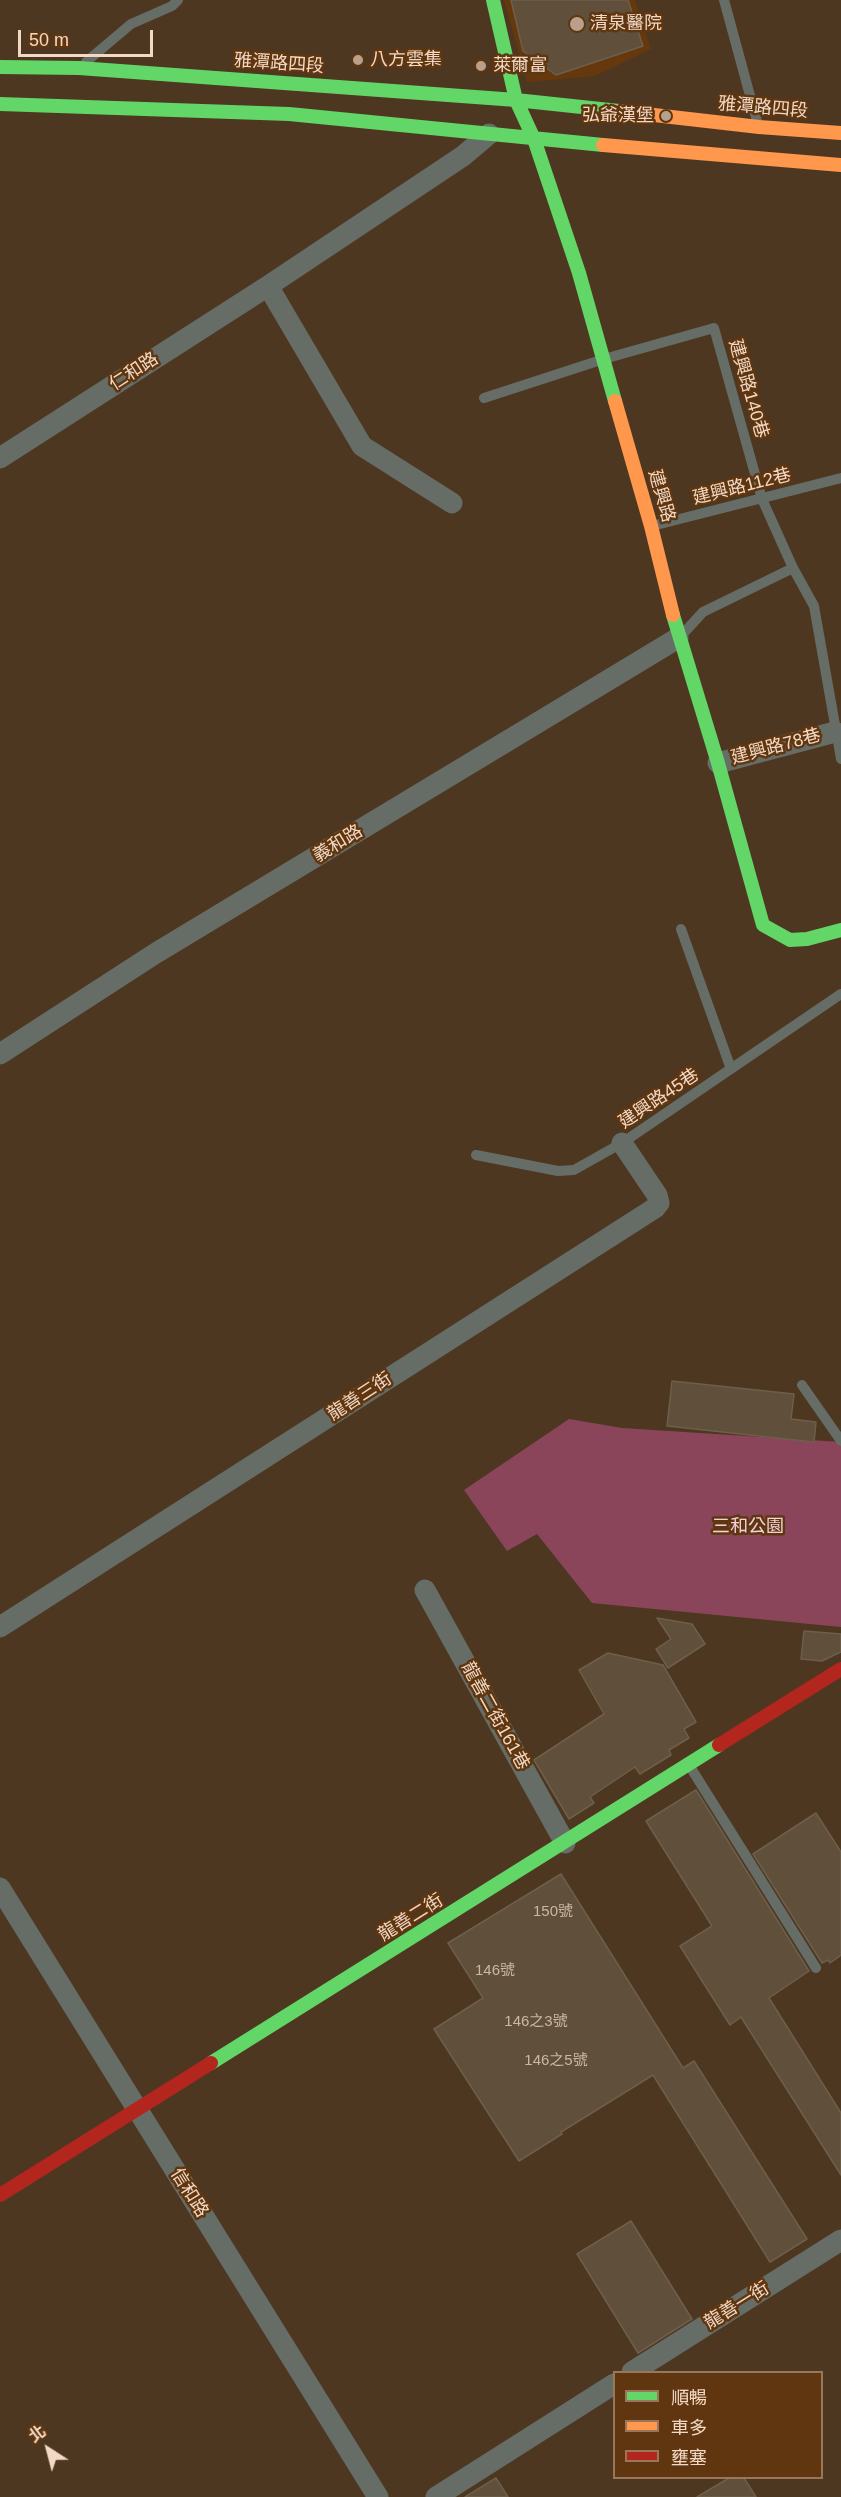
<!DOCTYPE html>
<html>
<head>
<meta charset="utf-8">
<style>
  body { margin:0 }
  #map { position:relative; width:841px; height:2497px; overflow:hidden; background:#4d3721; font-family:Helvetica,"Noto Sans TC",sans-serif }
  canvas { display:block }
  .legend { position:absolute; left:613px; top:2371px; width:210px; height:108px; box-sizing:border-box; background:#5f360f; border:2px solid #9a7758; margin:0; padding:8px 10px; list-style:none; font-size:18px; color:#f2d8c5 }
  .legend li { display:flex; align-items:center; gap:12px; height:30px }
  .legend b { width:30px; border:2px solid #9a7758 }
  .north { position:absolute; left:18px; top:2419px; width:60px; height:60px; -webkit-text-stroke:4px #5f360f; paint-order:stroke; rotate:324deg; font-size:16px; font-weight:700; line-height:24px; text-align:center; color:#f2d8c5 }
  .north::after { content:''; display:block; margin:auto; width:21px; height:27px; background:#f2d8c5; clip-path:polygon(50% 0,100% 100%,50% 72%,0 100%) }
  .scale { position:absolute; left:18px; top:30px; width:135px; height:27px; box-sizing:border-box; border:3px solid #f2d8c5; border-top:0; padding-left:8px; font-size:18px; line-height:21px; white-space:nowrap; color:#f2d8c5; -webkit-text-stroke:4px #5f360f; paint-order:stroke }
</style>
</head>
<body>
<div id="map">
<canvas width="841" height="2497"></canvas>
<ul class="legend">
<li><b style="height:8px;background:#63d668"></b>順暢</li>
<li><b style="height:8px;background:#ff974d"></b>車多</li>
<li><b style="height:8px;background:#b3261e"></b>壅塞</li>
</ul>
<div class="north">北</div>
<div class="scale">50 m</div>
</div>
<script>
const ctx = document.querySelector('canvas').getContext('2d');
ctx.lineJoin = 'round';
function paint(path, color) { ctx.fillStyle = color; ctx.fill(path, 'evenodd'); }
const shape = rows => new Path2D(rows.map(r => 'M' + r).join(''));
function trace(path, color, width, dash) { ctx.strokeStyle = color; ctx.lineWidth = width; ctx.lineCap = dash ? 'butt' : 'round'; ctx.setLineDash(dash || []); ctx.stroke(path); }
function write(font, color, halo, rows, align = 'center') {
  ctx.font = font + ' Helvetica,"Noto Sans TC",sans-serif'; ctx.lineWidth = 5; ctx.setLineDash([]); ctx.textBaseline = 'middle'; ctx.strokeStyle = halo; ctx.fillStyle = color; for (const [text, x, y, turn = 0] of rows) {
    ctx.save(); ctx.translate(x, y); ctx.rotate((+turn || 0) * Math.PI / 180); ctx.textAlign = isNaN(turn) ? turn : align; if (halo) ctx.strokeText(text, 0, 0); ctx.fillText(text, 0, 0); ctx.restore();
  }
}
paint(shape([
  [504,0,635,0,651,49,595,76,527,82]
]), '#65390d');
paint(shape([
  [569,1419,622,1428,841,1442,841,1627,592,1603,537,1534,507,1551,464,1490]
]), '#8a455a');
const building = shape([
  [511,0,628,0,643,46,556,75,523,51,511,0],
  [672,1381,794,1394,791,1419,816,1422,814,1442,667,1426,672,1381],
  [657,1618,692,1624,705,1644,668,1668,656,1649,671,1639,657,1618],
  [804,1631,841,1634,841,1652,822,1661,801,1659,804,1631],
  [608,1653,663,1665,696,1722,684,1729,689,1738,669,1750,671,1755,640,1774,635,1767,590,1797,594,1803,569,1819,534,1760,604,1714,579,1670,608,1653],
  [696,1790,809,1971,769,1998,841,2113,841,2175,741,2017,730,2025,680,1946,712,1926,646,1821,696,1790],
  [816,1813,841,1852,841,1955,830,1963,828,1960,822,1963,753,1854,816,1813],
  [561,1874,683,2068,694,2061,807,2239,770,2262,653,2075,561,2132,562,2134,519,2161,434,2029,483,1998,448,1943,561,1874],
  [631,2221,692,2319,638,2353,577,2254,631,2221],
  [496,2478,508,2497,465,2497,496,2478],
  [729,2478,744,2478,756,2497,697,2497,729,2478]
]);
paint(building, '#5f4f3b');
trace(building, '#6e5f4b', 1.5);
trace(shape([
  [724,0,758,125],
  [86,62,131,24,172,6,178,0],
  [484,398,604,359,714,328,762,499,793,568,814,606,841,759],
  [652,526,841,478],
  [681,636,703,612,793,568],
  [681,929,731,1069],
  [476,1155,558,1171,574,1170,622,1143,841,994],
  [802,1385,841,1441],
  [689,1765,816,1968]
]), '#666d67', 10);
trace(shape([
  [268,286,362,446,452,503],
  [0,458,268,286,463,156,489,134],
  [718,763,835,732],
  [0,1054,156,953,678,638],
  [425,1590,565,1843],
  [0,1627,655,1208,659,1203,657,1195,622,1143],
  [0,1888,378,2497],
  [632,2372,841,2240],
  [436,2497,614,2384]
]), '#666d67', 21);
trace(shape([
  [493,0,516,100,534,139,579,273,615,401],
  [0,67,79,68,516,100,619,111],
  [0,104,289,114,603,145],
  [673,615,718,763,763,925,790,940,807,939,841,930],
  [211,2063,719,1745]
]), '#63d668', 14);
trace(shape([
  [619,111,759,127,841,133],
  [603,145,841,165],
  [615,401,651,526,673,615]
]), '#ff974d', 14);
trace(shape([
  [719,1745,841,1669],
  [0,2195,211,2063]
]), '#b3261e', 14);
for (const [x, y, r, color] of [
  [577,24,8,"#b8a08c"],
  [358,60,6,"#b8a08c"],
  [481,66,6,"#b8a08c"],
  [666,116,6,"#b8a08c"]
]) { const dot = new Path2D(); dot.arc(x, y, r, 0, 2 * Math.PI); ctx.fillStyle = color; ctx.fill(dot); trace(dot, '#5f360f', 2); }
write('15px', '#cdb6a2', null, [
  ["150號",553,1912],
  ["146號",495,1971],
  ["146之3號",536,2022],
  ["146之5號",556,2061]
]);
write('18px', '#f2d8c5', '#5f360f', [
  ["清泉醫院",590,24],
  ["八方雲集",370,60],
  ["萊爾富",493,66],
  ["弘爺漢堡",654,116,"right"]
], 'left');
write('18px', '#f2d8c5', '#5f360f', [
  ["雅潭路四段",279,64,4],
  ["雅潭路四段",763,108,5],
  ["仁和路",134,372,-33],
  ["建興路140巷",748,389,74],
  ["建興路112巷",742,487,-14],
  ["建興路",661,496,74],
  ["建興路78巷",776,747,-15],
  ["義和路",338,844,-31],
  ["建興路45巷",659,1099,-34],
  ["龍善三街",360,1397,-33],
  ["龍善二街161巷",495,1716,61],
  ["龍善二街",411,1918,-32],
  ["信和路",189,2193,58],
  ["龍善一街",737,2306,-32]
]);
write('18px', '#f1d1da', '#5f360f', [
  ["三和公園",748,1527]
]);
</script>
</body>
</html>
